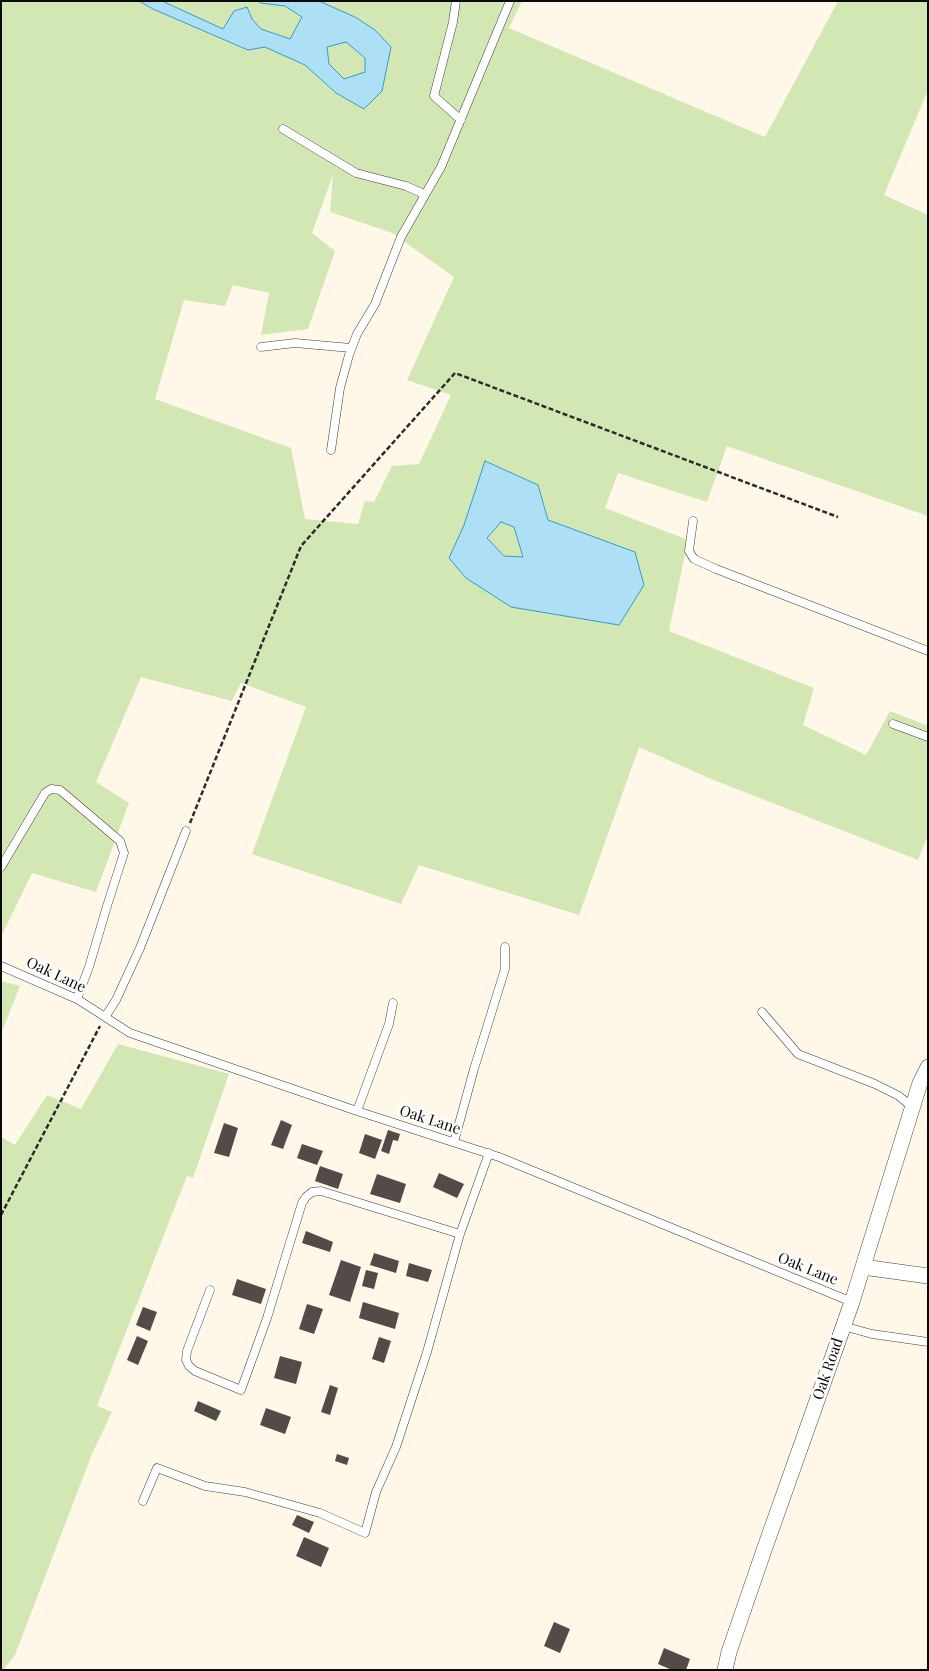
<!DOCTYPE html>
<html>
<head>
<meta charset="utf-8">
<style>
  body { margin:0 }
  #map { position:relative; width:929px; height:1671px; overflow:hidden; background:#fff8e8; font-family:"Playfair Display",serif }
  canvas { display:block }
  .frame { position:absolute; inset:0; border:2px solid #0a0a0a; pointer-events:none }
</style>
</head>
<body>
<div id="map">
<canvas width="929" height="1671"></canvas>
<div class="frame"></div>
</div>
<script>
const ctx = document.querySelector('canvas').getContext('2d');
ctx.lineJoin = 'round';
function paint(path, color) { ctx.fillStyle = color; ctx.fill(path, 'evenodd'); }
const shape = rows => new Path2D(rows.map(r => 'M' + r).join(''));
function trace(path, color, width, dash) { ctx.strokeStyle = color; ctx.lineWidth = width; ctx.lineCap = dash ? 'butt' : 'round'; ctx.setLineDash(dash || []); ctx.stroke(path); }
function write(font, color, halo, rows, align = 'center') {
  ctx.font = font + ' "Playfair Display",serif'; ctx.lineWidth = 5; ctx.setLineDash([]); ctx.textBaseline = 'middle'; ctx.strokeStyle = halo; ctx.fillStyle = color; for (const [text, x, y, turn = 0] of rows) {
    ctx.save(); ctx.translate(x, y); ctx.rotate((+turn || 0) * Math.PI / 180); ctx.textAlign = isNaN(turn) ? turn : align; if (halo) ctx.strokeText(text, 0, 0); ctx.fillText(text, 0, 0); ctx.restore();
  }
}
paint(shape([
  [1,1,522,1,509,28,765,137,838,1,928,1,928,90,884,195,928,215,928,516,727,446,707,502,618,473,605,508,688,540,669,631,814,688,803,725,866,755,890,711,928,726,928,835,918,860,711,779,639,747,579,915,419,865,401,904,252,854,306,707,241,683,232,701,141,677,96,782,129,803,96,892,32,873,1,937],
  [333,175,330,212,392,233,454,277,407,380,451,395,419,464,392,466,374,502,365,501,358,524,305,519,291,448,155,399,184,300,225,306,233,285,269,293,261,335,308,329,335,251,312,233],
  [1,981,20,986,1,1034],
  [118,1044,229,1074,193,1178,187,1176,97,1406,112,1412,92,1454,15,1655,3,1670,1,1670,1,1137,15,1145,47,1095,81,1109]
]), '#d3e7b4');
const water = shape([
  [139,1,162,1,223,29,234,11,247,7,252,19,261,29,290,39,302,17,285,6,260,3,258,1,319,1,355,17,375,30,391,47,382,91,364,109,336,93,305,65,265,47,248,50,153,9,139,1],
  [346,42,365,58,365,72,344,79,329,64,327,47,346,42],
  [485,461,538,485,548,520,635,552,644,585,619,625,511,607,466,578,449,558,464,525,485,461],
  [501,522,514,527,523,557,504,556,487,538,501,522]
]);
paint(water, '#aee0f5');
trace(water, '#379cca', 1);
paint(shape([
  [281,1120,292,1125,283,1149,271,1145],
  [224,1123,238,1128,229,1157,214,1153],
  [388,1130,400,1134,398,1141,393,1140,389,1154,381,1151],
  [365,1134,382,1140,375,1159,359,1153],
  [302,1144,323,1151,317,1165,297,1158],
  [320,1166,343,1174,338,1189,315,1181],
  [439,1173,464,1184,457,1198,433,1187],
  [377,1174,406,1184,400,1203,370,1194],
  [306,1231,333,1242,330,1252,302,1243],
  [374,1253,399,1261,396,1273,370,1265],
  [341,1260,361,1267,350,1302,329,1295],
  [409,1263,432,1270,428,1282,406,1276],
  [366,1270,378,1273,374,1289,362,1286],
  [237,1279,266,1289,261,1304,232,1295],
  [363,1302,399,1313,395,1329,359,1318],
  [307,1304,323,1309,314,1334,299,1329],
  [143,1307,157,1312,150,1331,136,1325],
  [137,1336,148,1341,138,1365,127,1360],
  [379,1337,391,1341,384,1363,372,1359],
  [280,1356,302,1362,296,1384,274,1378],
  [330,1385,338,1388,330,1415,321,1412],
  [198,1401,221,1411,216,1421,194,1411],
  [266,1408,291,1417,285,1434,260,1425],
  [337,1454,349,1458,347,1465,335,1461],
  [297,1515,314,1522,309,1533,292,1525],
  [304,1537,329,1548,321,1567,296,1556],
  [554,1622,570,1629,560,1653,544,1646],
  [664,1648,690,1659,686,1670,672,1670,658,1664]
]), '#534b47');
const service = shape([
  [456,1,453,22,434,96,461,120],
  [283,129,356,173,406,186,424,194],
  [261,347,295,343,351,348],
  [331,450,340,388,349,355,357,334,375,304,401,237,441,167,510,1],
  [693,521,689,551,694,559,716,569,928,651],
  [893,724,928,737],
  [1,867,45,793,51,789,60,790,120,841,124,853,107,906,89,967,77,999],
  [1,966,77,999,130,1033,357,1111,499,1157,852,1302],
  [762,1012,798,1054,875,1084,899,1096,912,1107],
  [105,1017,116,1000,140,948,186,831],
  [357,1111,389,1024,393,1003],
  [454,1142,474,1069,505,969,505,947],
  [210,1290,187,1351,186,1360,189,1366,195,1371,241,1390,267,1318,302,1203,306,1197,312,1192,321,1191,460,1234],
  [843,1326,872,1334,928,1342],
  [143,1501,157,1468,205,1486,245,1492,320,1513,365,1533,376,1492,396,1447,427,1352,460,1234,489,1153]
]);
const minor = shape([
  [863,1267,928,1276],
  [725,1670,729,1652,763,1553,852,1302,920,1083,928,1067]
]);
trace(service, '#3d3d3d', 9);
trace(minor, '#3d3d3d', 16);
trace(shape([
  [190,823,301,546,455,373,838,517],
  [1,1215,100,1026]
]), '#2c2c2c', 2.5, [5, 2.5]);
trace(service, '#fff', 8);
trace(minor, '#fff', 15);
write('15px', '#0a0a0a', '#fff', [
  ["Oak Lane",56,975,25],
  ["Oak Lane",430,1120,18],
  ["Oak Lane",808,1269,22],
  ["Oak Road",828,1369,-71]
]);
</script>
</body>
</html>
